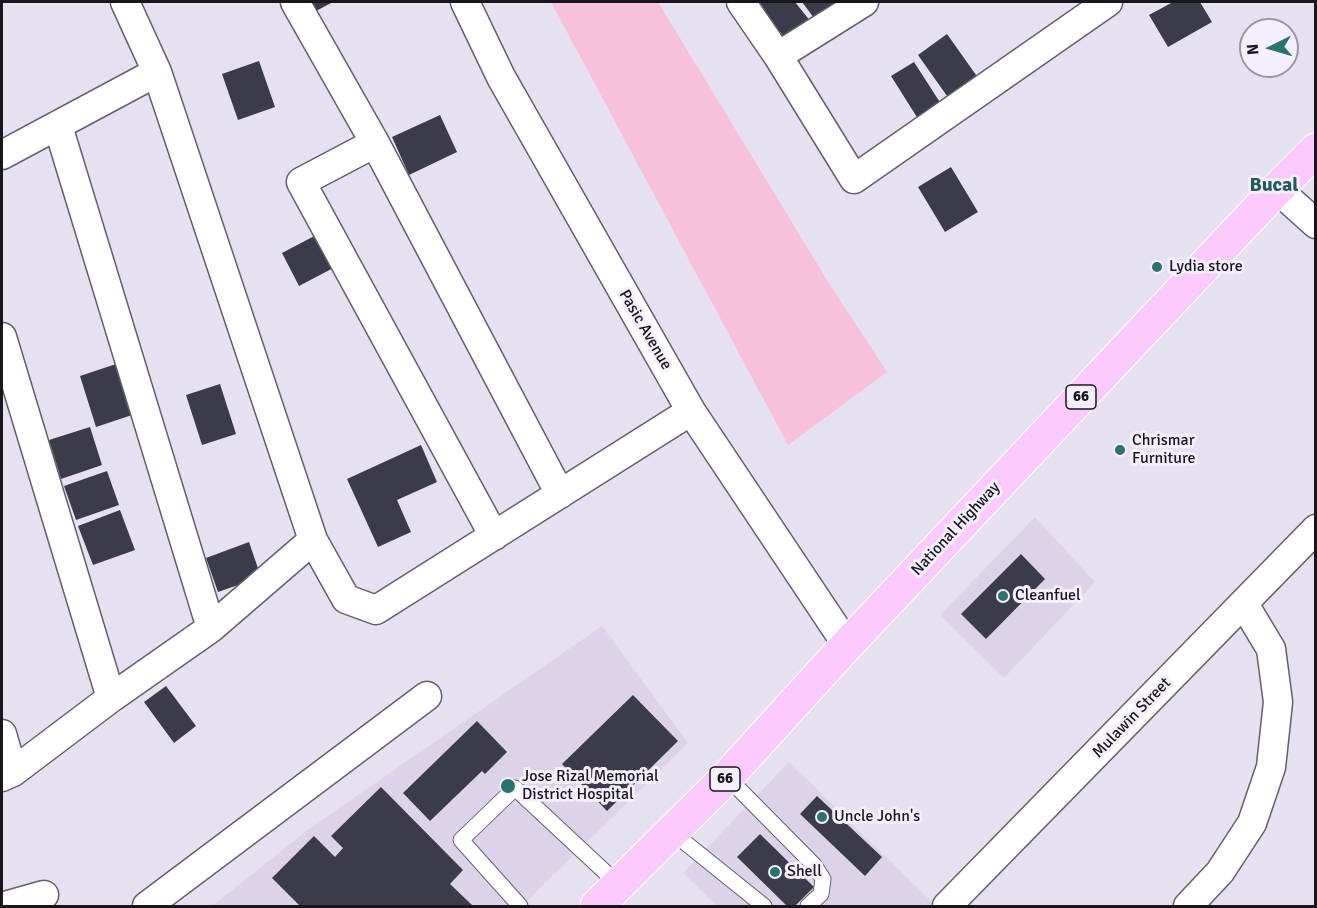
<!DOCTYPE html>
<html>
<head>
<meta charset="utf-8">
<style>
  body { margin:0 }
  #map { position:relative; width:1317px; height:908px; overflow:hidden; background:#e6e0f0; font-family:Signika,sans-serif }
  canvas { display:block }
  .frame { position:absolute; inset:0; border:3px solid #18161b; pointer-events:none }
  .north { position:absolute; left:1239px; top:18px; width:60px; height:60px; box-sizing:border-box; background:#f4eefd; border:2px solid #9c98a3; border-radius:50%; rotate:265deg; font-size:16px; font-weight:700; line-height:24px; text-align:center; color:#18161b }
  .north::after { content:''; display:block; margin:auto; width:21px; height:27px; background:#297371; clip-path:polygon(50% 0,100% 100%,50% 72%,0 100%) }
</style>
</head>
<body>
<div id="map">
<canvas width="1317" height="908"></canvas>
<div class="frame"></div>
<div class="north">N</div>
</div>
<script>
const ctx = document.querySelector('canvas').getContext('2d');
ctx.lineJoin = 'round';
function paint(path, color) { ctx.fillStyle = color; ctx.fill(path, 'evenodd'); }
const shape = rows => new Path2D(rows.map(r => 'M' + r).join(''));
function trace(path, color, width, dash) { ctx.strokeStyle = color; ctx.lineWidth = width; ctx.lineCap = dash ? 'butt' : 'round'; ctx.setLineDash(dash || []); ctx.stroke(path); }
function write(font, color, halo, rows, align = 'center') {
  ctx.font = font + ' Signika,sans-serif'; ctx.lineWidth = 6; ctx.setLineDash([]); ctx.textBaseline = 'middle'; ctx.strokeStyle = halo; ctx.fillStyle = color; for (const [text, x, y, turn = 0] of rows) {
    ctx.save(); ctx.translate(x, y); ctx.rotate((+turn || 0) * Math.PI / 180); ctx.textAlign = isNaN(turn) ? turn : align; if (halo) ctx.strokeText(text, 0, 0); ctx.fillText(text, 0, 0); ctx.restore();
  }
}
paint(shape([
  [1035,517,1095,582,1004,678,940,615],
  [602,626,688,743,522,906,212,906,309,829],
  [789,762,934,904,932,906,717,906,683,873]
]), '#dcd3e9');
paint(shape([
  [551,2,658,2,830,285,887,372,788,445]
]), '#f7c1dc');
paint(shape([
  [311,2,333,2,316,11],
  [757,2,795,2,811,22,787,41],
  [802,2,845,2,817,22],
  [1173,2,1200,2,1212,22,1168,47,1149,15],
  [947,34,981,82,952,103,918,55],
  [259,61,275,107,238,120,222,74],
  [914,62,943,107,920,122,891,76],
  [440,115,457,152,409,175,392,137],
  [951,167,978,212,945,232,918,187],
  [320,233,337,266,299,286,282,253],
  [119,363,135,414,96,427,80,376],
  [220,384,236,434,202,445,186,395],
  [90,427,102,465,61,479,49,440],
  [421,445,437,482,397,500,411,532,378,547,347,479],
  [107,471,119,505,76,520,64,486],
  [120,510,135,550,93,565,78,526],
  [249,542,261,577,218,592,206,558],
  [1021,554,1045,579,986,639,961,614],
  [166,686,196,726,174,743,144,702],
  [633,695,678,741,607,811,562,764],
  [477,721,507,752,485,774,482,771,430,821,403,793],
  [381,787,463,870,450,884,473,906,300,906,272,878,314,836,335,857,343,848,331,836],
  [817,796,882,857,865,876,800,814],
  [760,834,814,887,795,906,787,906,737,857]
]), '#3b3c49');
const service = shape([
  [727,777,814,865,823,879,821,894,808,906],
  [672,832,764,906],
  [520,906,461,840,515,788,619,885]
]);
const minor = shape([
  [125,2,157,72,313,540,346,599,376,610,691,411],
  [295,2,375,143,560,494],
  [465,2,501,77,691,411,847,645],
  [741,2,778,56,854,179,1108,2],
  [778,56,864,2],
  [58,126,211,628],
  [375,143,301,182,494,536],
  [2,155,157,72],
  [1277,189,1316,224],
  [2,337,111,698],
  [2,734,13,772],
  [2,777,13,772,111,698,211,628,313,540],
  [5,906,44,895],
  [147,906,427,696],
  [947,906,1316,529],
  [1188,906,1220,872,1252,823,1271,767,1278,702,1271,649,1244,604]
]);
const primary = shape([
  [597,906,727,777,847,645,1277,189,1316,150]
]);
trace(service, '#645f6c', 17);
trace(minor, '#645f6c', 31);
trace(primary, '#fff', 35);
trace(service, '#fff', 15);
trace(minor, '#fff', 28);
trace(primary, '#fbcafd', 33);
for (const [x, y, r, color] of [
  [1157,267,6,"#297371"],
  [1120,450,6,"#297371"],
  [1003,596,6,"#297371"],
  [508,786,8,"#297371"],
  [822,817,6,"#297371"],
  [775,872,6,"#297371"]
]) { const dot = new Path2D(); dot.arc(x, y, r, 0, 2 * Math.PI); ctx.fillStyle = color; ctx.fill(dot); trace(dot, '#f4eefd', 2); }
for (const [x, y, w] of [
  [1081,397,30],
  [725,779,30]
]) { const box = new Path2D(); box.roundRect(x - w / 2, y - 12, w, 24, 4.5); ctx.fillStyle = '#f4eefd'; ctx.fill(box); trace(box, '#18161b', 1.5); }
write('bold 15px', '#18161b', null, [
  ["66",1081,397],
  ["66",725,779]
]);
write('16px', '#18161b', '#f4eefd', [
  ["Lydia store",1169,267],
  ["Chrismar",1132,441],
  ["Furniture",1132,459],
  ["Cleanfuel",1015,596],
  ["Jose Rizal Memorial",522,777],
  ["District Hospital",522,795],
  ["Uncle John's",834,817],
  ["Shell",787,872]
], 'left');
write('16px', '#18161b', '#f4eefd', [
  ["Pasic Avenue",645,330,60],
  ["National Highway",956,529,-47],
  ["Mulawin Street",1132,718,-46]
]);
write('bold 20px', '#225c5a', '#f4eefd', [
  ["Bucal",1274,186]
]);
</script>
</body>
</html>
